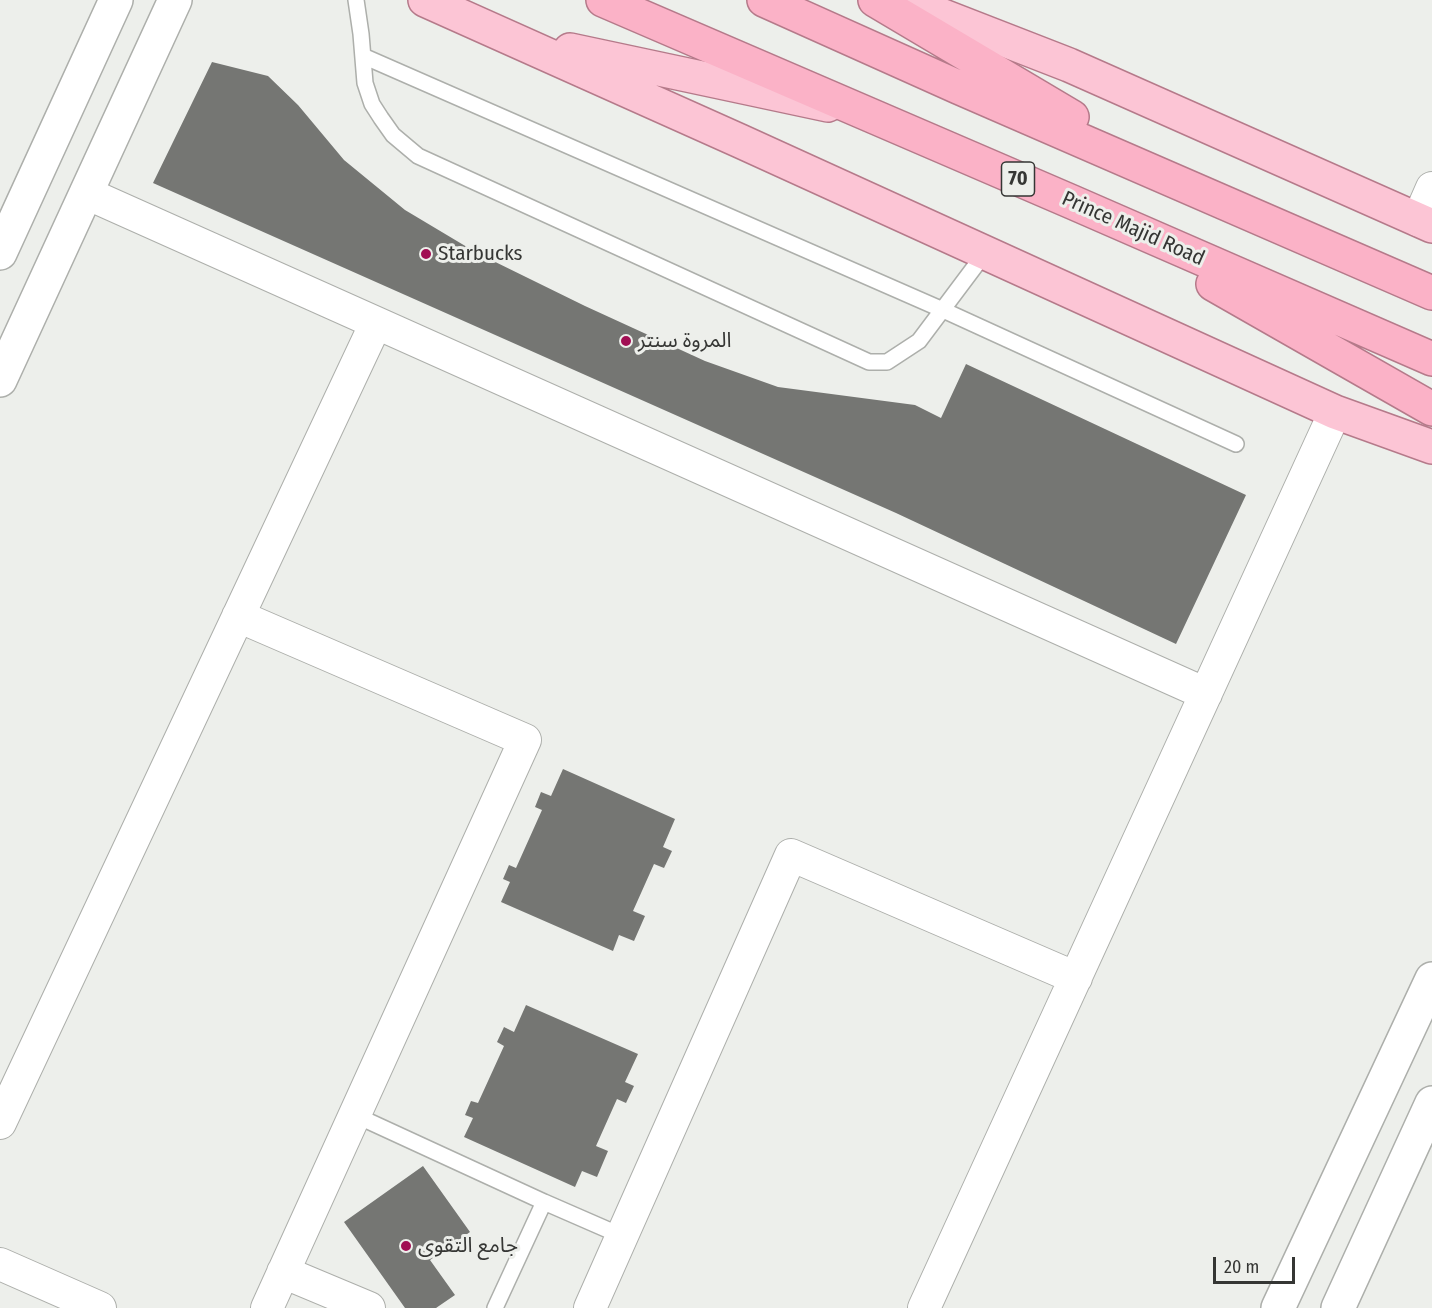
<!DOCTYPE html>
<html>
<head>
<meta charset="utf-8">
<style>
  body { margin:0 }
  #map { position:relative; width:1432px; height:1308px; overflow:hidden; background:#edefeb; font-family:"Fira Sans Condensed",sans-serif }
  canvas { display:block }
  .scale { position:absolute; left:1213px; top:1257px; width:82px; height:27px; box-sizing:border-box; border:3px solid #353634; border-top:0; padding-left:8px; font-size:18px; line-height:21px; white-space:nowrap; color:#353634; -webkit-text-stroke:4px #edefeb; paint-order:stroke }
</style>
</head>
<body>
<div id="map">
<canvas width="1432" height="1308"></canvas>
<div class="scale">20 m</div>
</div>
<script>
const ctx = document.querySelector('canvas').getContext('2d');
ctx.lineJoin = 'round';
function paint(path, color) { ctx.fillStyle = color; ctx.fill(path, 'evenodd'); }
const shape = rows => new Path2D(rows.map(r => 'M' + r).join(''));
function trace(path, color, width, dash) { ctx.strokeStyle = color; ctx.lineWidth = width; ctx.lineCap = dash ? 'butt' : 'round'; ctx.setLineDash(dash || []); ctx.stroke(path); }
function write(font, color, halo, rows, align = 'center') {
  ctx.font = font + ' "Fira Sans Condensed","Noto Sans Arabic",sans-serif'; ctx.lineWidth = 6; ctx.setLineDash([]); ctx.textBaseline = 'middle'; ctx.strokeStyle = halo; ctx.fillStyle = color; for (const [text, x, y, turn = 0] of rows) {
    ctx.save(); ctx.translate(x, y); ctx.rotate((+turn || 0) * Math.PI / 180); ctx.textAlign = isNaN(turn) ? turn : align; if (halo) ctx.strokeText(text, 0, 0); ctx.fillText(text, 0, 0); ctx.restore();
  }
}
paint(shape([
  [212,62,268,76,298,105,344,160,405,210,477,253,585,306,705,361,778,387,915,405,941,418,966,364,1246,495,1176,644,896,513,153,183],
  [563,769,675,819,663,847,672,851,664,868,654,864,633,911,645,916,634,941,619,935,613,951,501,902,510,882,503,879,509,865,516,868,542,810,535,807,541,792,551,796],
  [526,1005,638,1054,625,1082,634,1086,626,1103,617,1099,596,1146,608,1151,597,1177,582,1171,575,1187,464,1137,473,1118,465,1115,471,1101,478,1103,504,1046,497,1042,504,1027,514,1032],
  [423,1166,470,1232,430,1260,455,1295,436,1308,405,1308,344,1222]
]), '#757673');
const service = shape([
  [356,0,361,34,365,83,372,104,381,118,393,135,418,156,869,362,887,362,919,341,985,253],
  [363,56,943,310,1236,444],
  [355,1115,544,1202],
  [495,1308,544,1202,622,1236]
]);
const minor = shape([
  [86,193,1206,694],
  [1418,220,1432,188],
  [238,616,525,740,267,1308],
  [0,1123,376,323],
  [0,1264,100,1308],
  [283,1272,369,1308],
  [590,1308,791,855,1076,978],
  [924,1308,1335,412]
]);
const tertiary = shape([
  [0,253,116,0],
  [0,380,175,0],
  [1278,1308,1432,979],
  [1338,1308,1432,1103]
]);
const primary = shape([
  [425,0,740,141,1335,412,1432,447],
  [902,0,1069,65,1432,226],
  [570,50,828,105]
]);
const trunk = shape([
  [603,0,1072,202,1432,359],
  [764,0,958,87,1432,293],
  [875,0,1072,117],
  [1213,284,1432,409]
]);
trace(service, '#adafab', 18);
trace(minor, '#adafab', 34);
trace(tertiary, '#adafab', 36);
trace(primary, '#b57a8a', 36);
trace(trunk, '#b57a8a', 36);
trace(service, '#fff', 15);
trace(minor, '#fff', 32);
trace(tertiary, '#fff', 33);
trace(primary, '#fcc5d5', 33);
trace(trunk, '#fbb2c7', 33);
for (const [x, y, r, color] of [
  [426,254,6,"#a10e53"],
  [626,341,6,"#a10e53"],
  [406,1246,6,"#a10e53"]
]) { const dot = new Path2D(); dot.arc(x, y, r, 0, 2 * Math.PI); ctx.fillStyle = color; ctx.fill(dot); trace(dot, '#edefeb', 2); }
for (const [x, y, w] of [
  [1018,179,33]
]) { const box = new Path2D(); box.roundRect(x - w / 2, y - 17, w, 34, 4.5); ctx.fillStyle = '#edefeb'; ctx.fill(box); trace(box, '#353634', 1.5); }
write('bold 20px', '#353634', null, [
  ["70",1018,179]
]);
write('21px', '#353634', '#edefeb', [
  ["Prince Majid Road",1133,229,24]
]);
write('21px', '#353634', '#edefeb', [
  ["Starbucks",438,254],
  ["المروة سنتر",638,341],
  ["جامع التقوى",418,1246]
], 'left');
</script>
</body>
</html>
